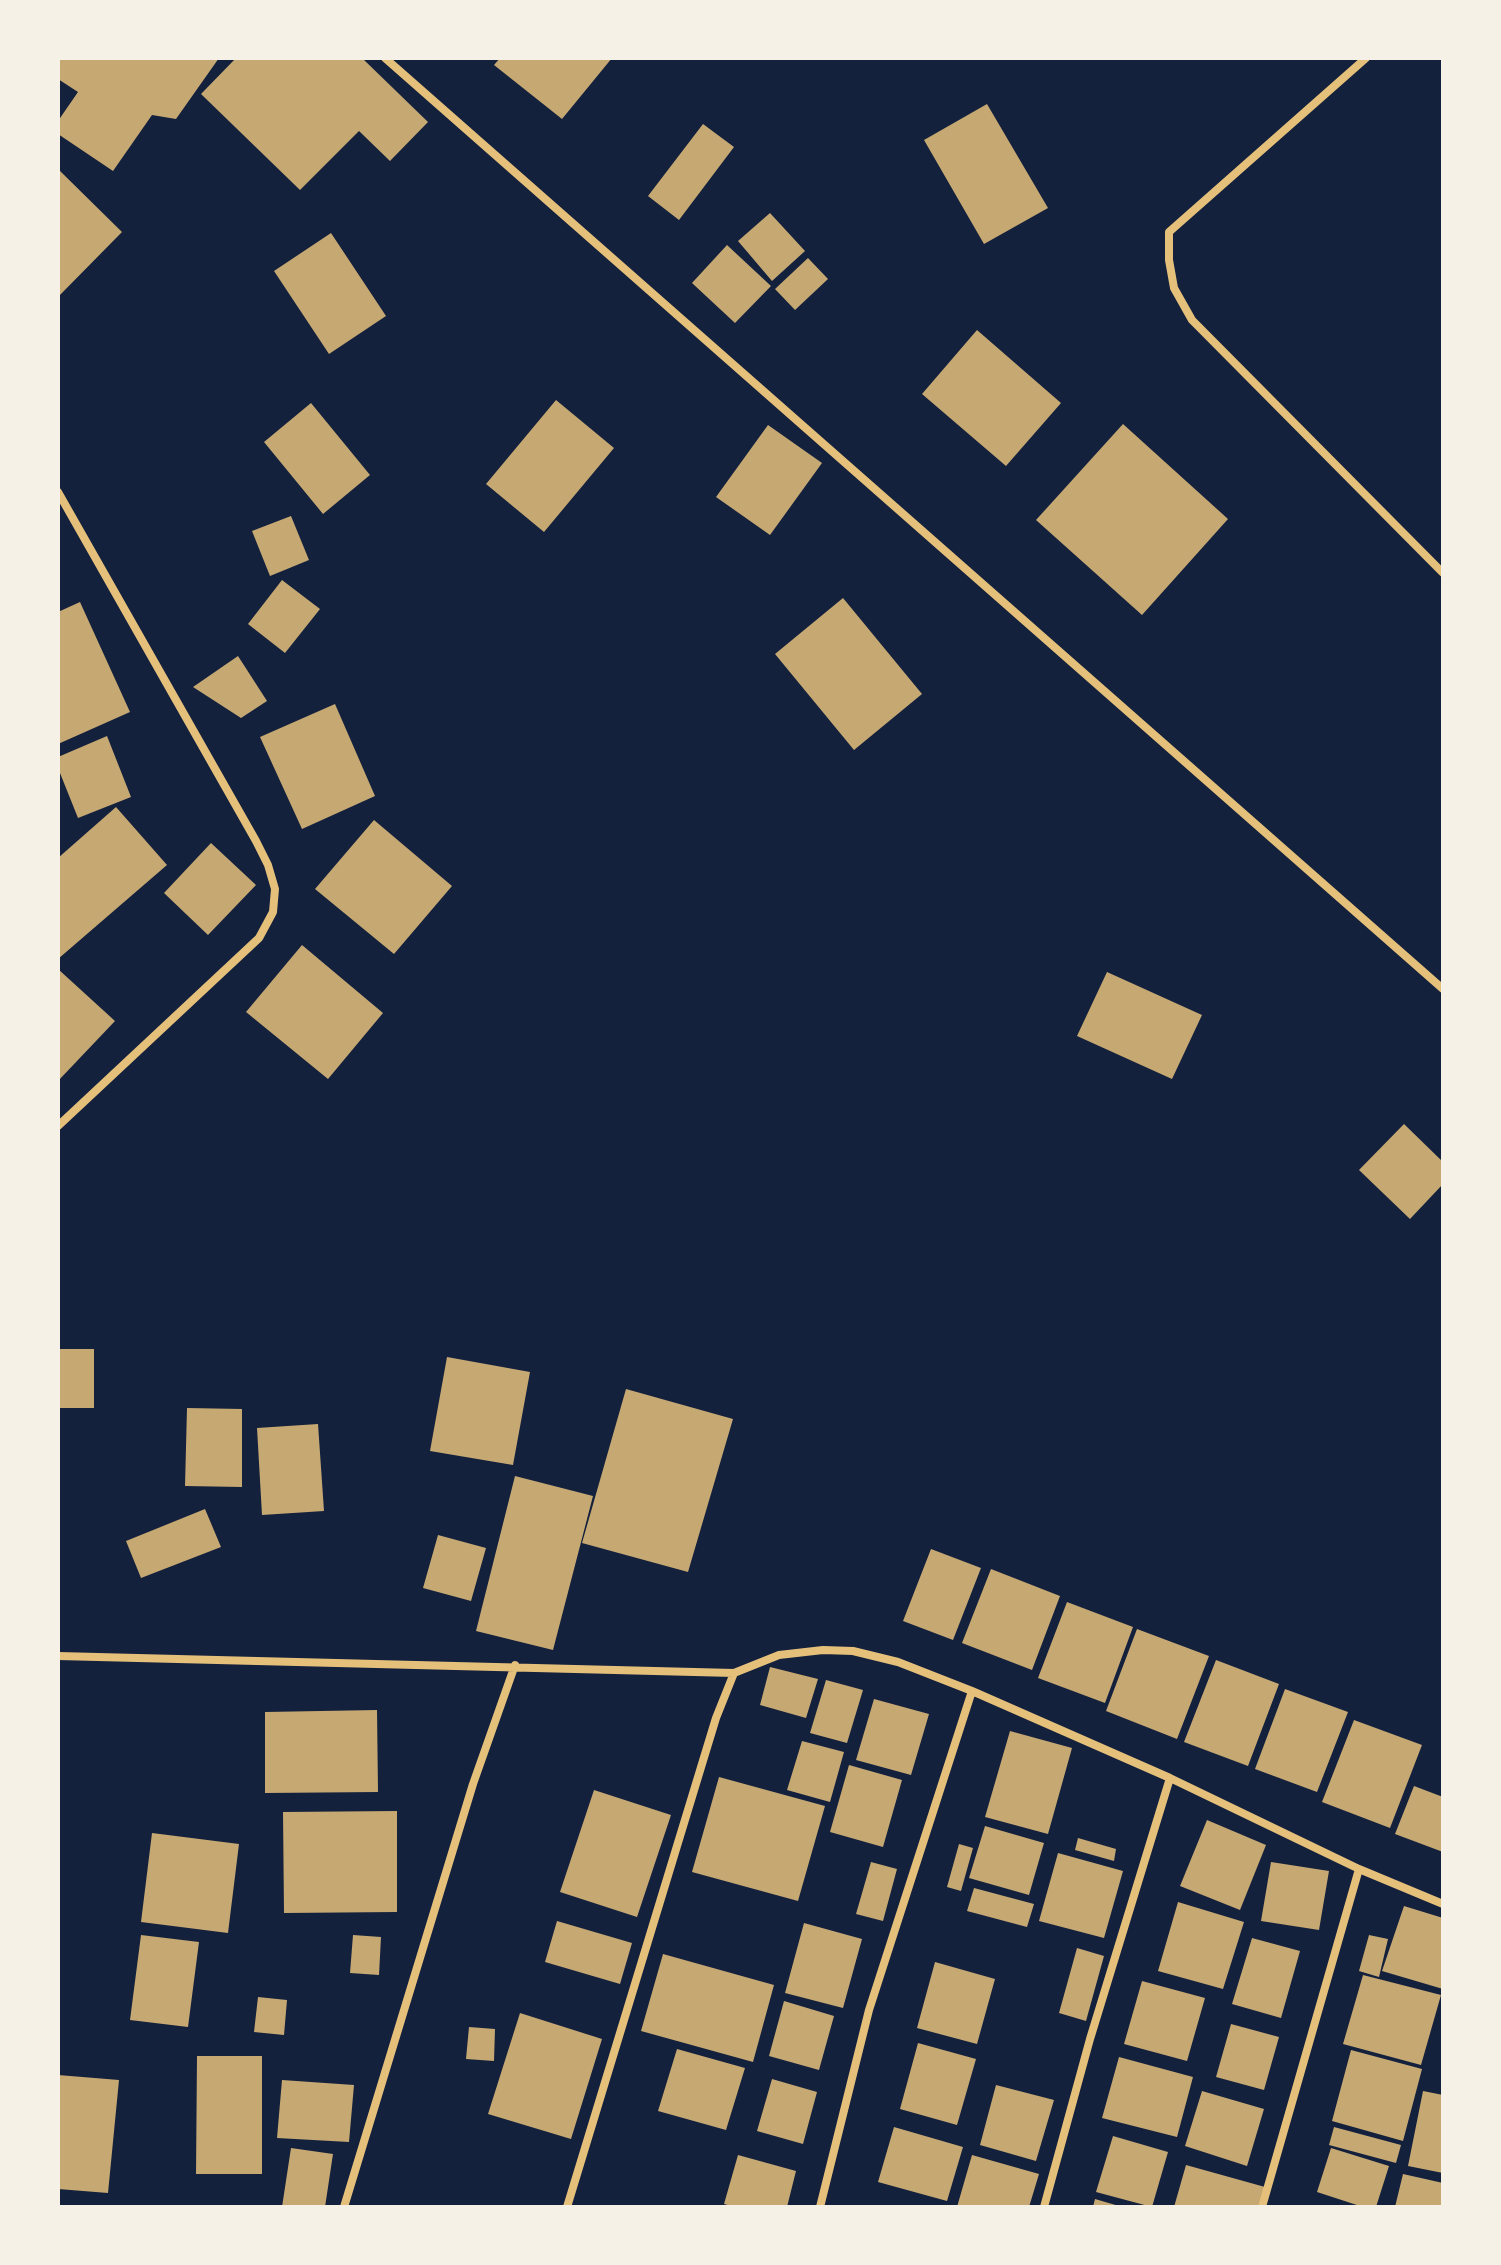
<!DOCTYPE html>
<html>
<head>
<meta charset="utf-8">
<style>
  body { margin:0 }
  #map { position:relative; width:1501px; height:2265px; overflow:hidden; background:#14213d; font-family:"Exo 2",sans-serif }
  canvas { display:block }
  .frame { position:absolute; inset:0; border:60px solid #f6f1e7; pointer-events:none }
</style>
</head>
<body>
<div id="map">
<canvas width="1501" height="2265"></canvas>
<div class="frame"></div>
</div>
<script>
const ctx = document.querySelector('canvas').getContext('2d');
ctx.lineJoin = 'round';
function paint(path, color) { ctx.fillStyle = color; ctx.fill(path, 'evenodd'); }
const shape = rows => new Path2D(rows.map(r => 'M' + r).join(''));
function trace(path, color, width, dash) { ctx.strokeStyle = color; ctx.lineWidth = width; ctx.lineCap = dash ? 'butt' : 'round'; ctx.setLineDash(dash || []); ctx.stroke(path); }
paint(shape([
  [58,58,219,58,176,119,152,115,113,171,58,134,58,121,78,92,58,79],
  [236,58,362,58,428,122,390,161,359,131,300,190,201,94],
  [500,58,612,58,562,119,494,65],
  [987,104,1048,208,984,244,924,140],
  [703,124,734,147,679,220,648,196],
  [58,169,122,232,58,297],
  [770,213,805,251,772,281,738,241],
  [331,233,386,316,329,354,274,271],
  [727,245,771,286,735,323,692,283],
  [808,258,828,279,795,310,775,289],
  [977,330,1061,403,1006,466,922,394],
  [556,400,614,448,544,532,486,484],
  [311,403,370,475,323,514,264,442],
  [1123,424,1228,519,1142,615,1036,520],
  [768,425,822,463,770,535,716,497],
  [291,516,309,560,270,576,252,531],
  [282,580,320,609,285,653,248,624],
  [843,598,922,694,854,750,775,654],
  [80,602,130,712,58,744,58,612],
  [238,656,267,701,241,718,193,687],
  [335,704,375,796,302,829,260,737],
  [107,736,131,797,78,818,58,768,58,757],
  [116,807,167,865,58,959,58,858],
  [374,820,452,886,394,954,315,889],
  [211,843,256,885,208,935,164,893],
  [302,945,383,1013,328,1079,246,1012],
  [58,969,115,1021,58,1081],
  [1107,972,1202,1015,1172,1079,1077,1036],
  [1404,1124,1443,1162,1443,1184,1410,1219,1359,1170],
  [58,1349,94,1349,94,1408,58,1408],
  [447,1357,530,1372,513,1465,430,1451],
  [626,1389,733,1419,688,1572,582,1543],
  [187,1408,242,1409,242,1487,185,1486],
  [318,1424,324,1511,262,1515,257,1428],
  [515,1476,593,1496,553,1650,476,1631],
  [205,1509,221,1547,141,1578,126,1541],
  [438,1535,486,1548,471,1601,423,1588],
  [931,1549,981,1568,953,1640,903,1621],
  [991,1569,1060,1596,1032,1670,962,1643],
  [1067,1602,1133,1627,1105,1703,1038,1678],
  [1137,1629,1209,1656,1177,1739,1106,1711],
  [1216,1660,1279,1684,1248,1766,1184,1742],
  [770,1667,818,1679,806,1718,760,1705],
  [826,1680,863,1690,847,1743,810,1733],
  [1285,1689,1348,1712,1317,1792,1255,1769],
  [874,1699,929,1714,911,1775,856,1760],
  [377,1710,378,1792,265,1793,265,1712],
  [1354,1720,1422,1745,1390,1828,1322,1802],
  [1010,1731,1072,1748,1048,1834,985,1817],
  [802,1741,844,1752,830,1802,787,1790],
  [849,1765,902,1780,883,1847,830,1832],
  [719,1777,825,1806,798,1901,692,1872],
  [1414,1786,1443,1797,1443,1852,1395,1834],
  [594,1790,671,1815,637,1917,560,1892],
  [397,1811,397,1912,284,1913,283,1812],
  [1207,1820,1266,1845,1240,1910,1180,1886],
  [985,1826,1044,1843,1029,1895,969,1878],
  [152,1833,239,1844,228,1933,141,1922],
  [1078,1838,1116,1849,1114,1861,1075,1850],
  [959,1844,973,1848,961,1891,947,1887],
  [1058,1853,1123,1871,1104,1938,1039,1921],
  [871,1862,897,1869,883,1921,856,1914],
  [1271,1862,1329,1871,1319,1930,1261,1921],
  [974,1888,1034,1904,1027,1927,967,1911],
  [1178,1902,1244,1922,1223,1989,1158,1971],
  [1404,1906,1443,1918,1443,1989,1382,1971],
  [557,1921,632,1943,620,1984,545,1962],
  [804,1923,862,1939,843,2008,785,1993],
  [141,1935,199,1942,188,2027,130,2020],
  [353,1935,381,1937,379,1975,350,1973],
  [1369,1935,1388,1939,1379,1977,1359,1971],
  [1252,1938,1300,1951,1281,2018,1232,2004],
  [1077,1948,1104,1956,1086,2021,1059,2013],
  [663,1954,774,1985,753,2062,641,2031],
  [935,1962,995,1979,977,2044,917,2028],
  [1363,1975,1441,1995,1421,2065,1343,2044],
  [1142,1981,1205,1998,1187,2061,1124,2044],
  [258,1997,287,2000,284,2035,254,2032],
  [784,2001,834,2016,819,2070,769,2056],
  [520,2013,602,2039,571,2139,488,2114],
  [1231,2024,1279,2037,1264,2090,1216,2077],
  [469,2027,495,2029,494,2061,466,2059],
  [918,2043,976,2059,957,2125,900,2109],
  [677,2049,745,2068,726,2130,658,2111],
  [1351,2050,1422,2069,1403,2141,1332,2121],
  [197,2056,262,2056,262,2174,196,2174],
  [1119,2057,1193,2077,1177,2137,1102,2118],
  [58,2075,119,2080,108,2193,58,2189],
  [772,2079,817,2092,803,2144,757,2131],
  [282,2080,354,2085,349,2142,277,2138],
  [996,2085,1054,2100,1036,2161,980,2145],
  [1202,2091,1264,2109,1247,2166,1185,2146],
  [1423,2091,1443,2095,1443,2173,1408,2166],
  [894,2127,963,2147,947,2201,878,2182],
  [1334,2127,1401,2145,1396,2163,1329,2145],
  [1113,2136,1168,2152,1152,2207,1096,2192],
  [291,2148,333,2154,325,2207,282,2207],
  [1331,2148,1389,2166,1376,2207,1363,2207,1317,2192],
  [738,2155,796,2171,787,2207,735,2207,724,2204],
  [972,2155,1039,2174,1029,2207,957,2207],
  [1186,2165,1265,2187,1259,2207,1174,2207],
  [1403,2174,1443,2183,1443,2207,1395,2207],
  [1095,2199,1119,2206,1119,2207,1093,2207]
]), '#c6a872');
trace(shape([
  [385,58,1443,989],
  [1366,58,1169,232,1169,260,1174,288,1192,320,1443,573],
  [58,492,256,841,268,865,275,889,273,912,259,938,58,1126],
  [58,1656,734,1673],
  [344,2207,473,1784,515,1665],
  [567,2207,716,1718,734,1673,779,1655,823,1650,853,1651,898,1662,972,1691,1170,1778,1359,1869,1443,1904],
  [820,2207,869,2010,972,1691],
  [1044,2207,1090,2039,1170,1778],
  [1262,2207,1359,1869]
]), '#e5c07b', 8);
</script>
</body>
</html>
